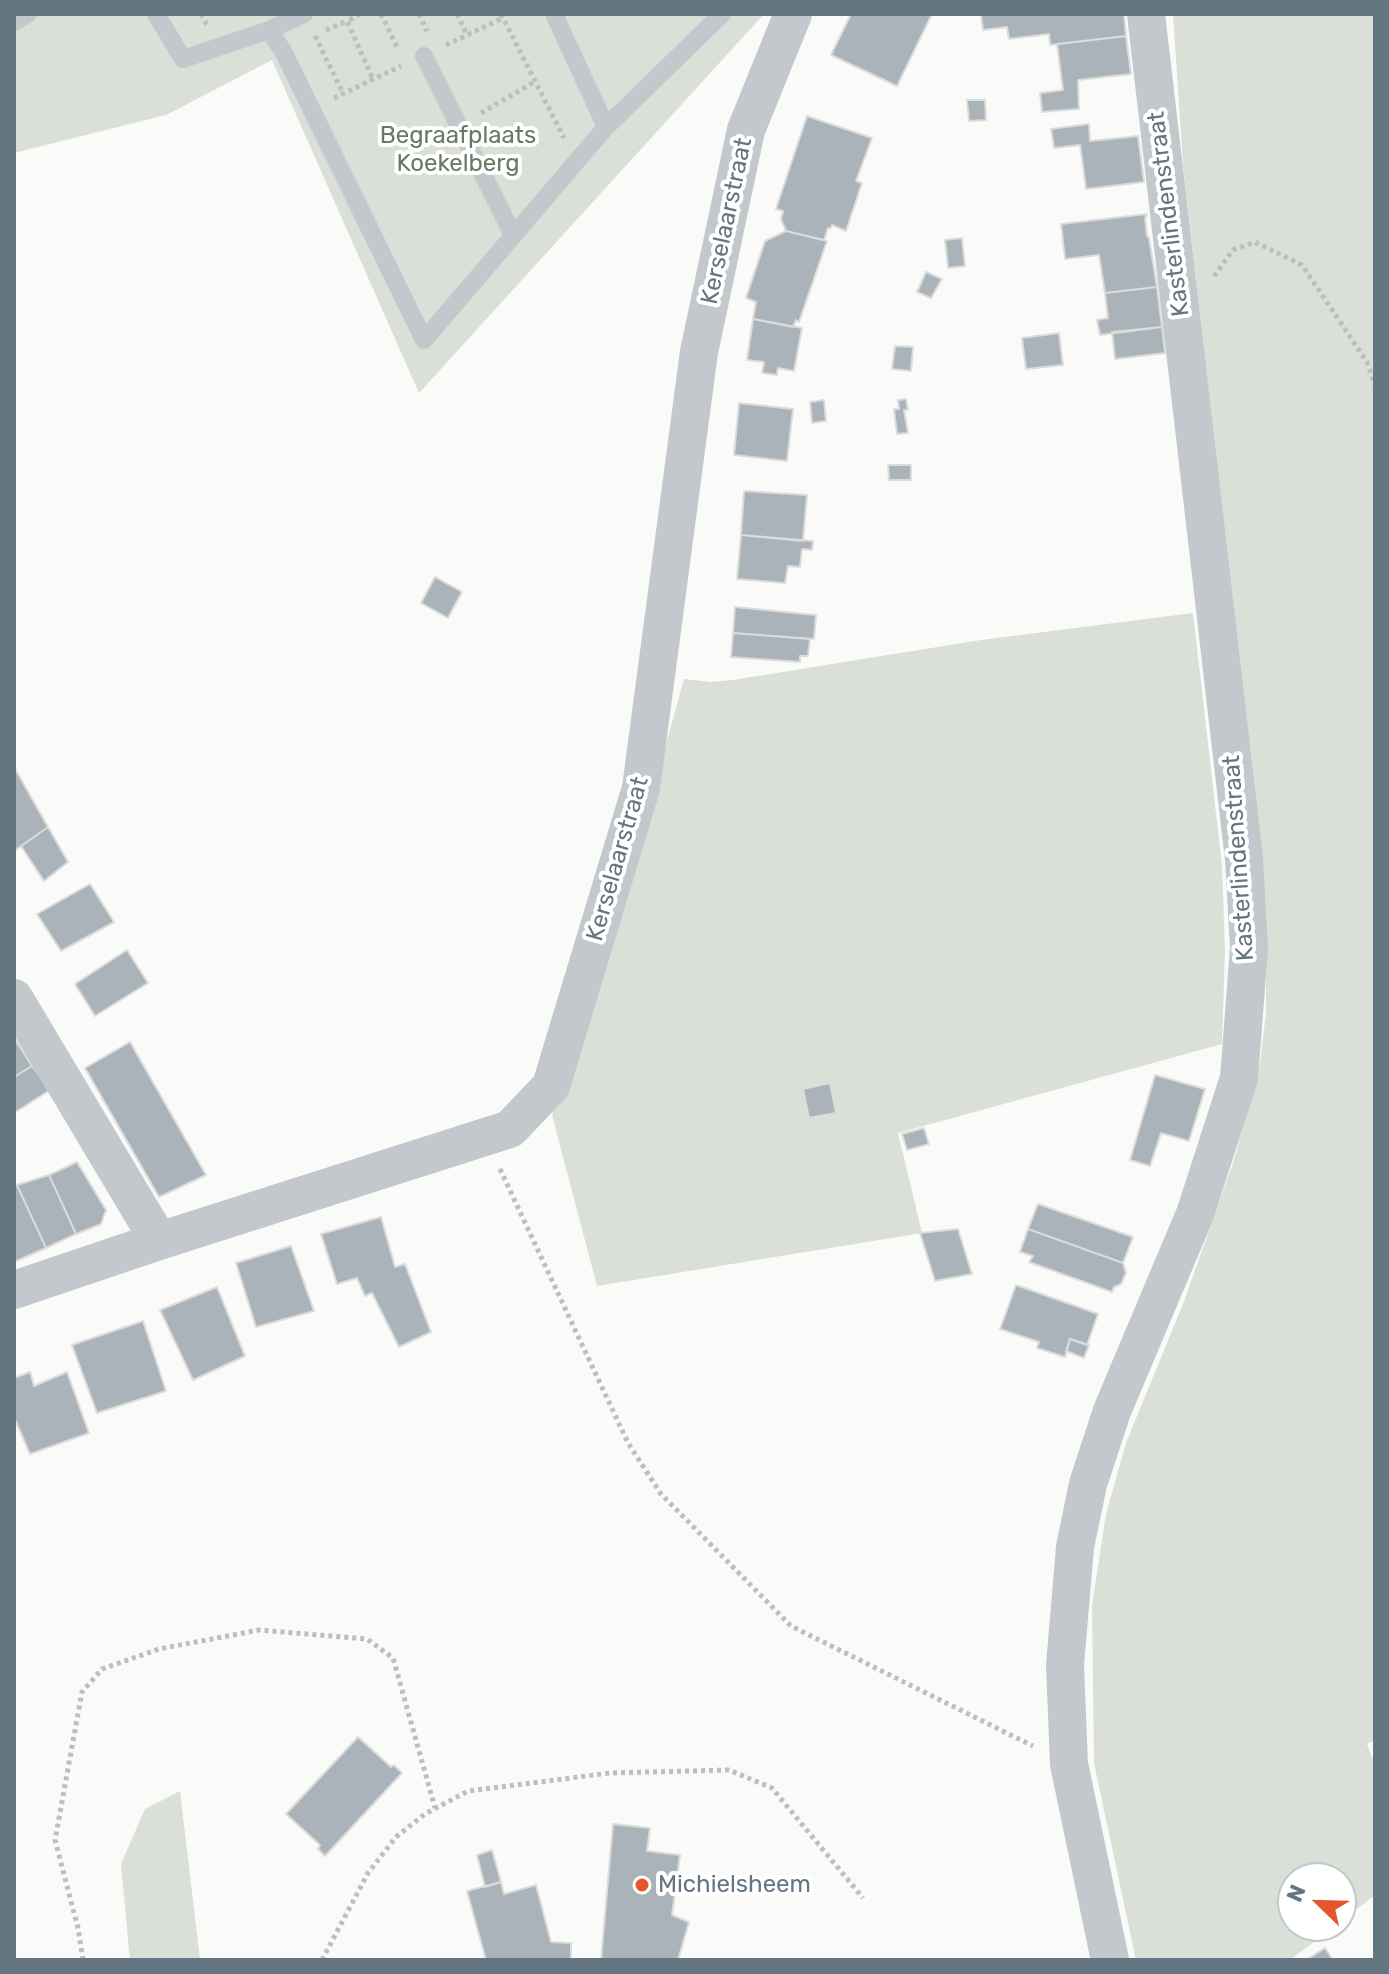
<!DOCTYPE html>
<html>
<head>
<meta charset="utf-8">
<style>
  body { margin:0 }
  #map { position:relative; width:1389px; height:1974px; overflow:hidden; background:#fafaf8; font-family:Rubik,sans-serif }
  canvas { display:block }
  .frame { position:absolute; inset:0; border:16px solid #657683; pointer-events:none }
  .north { position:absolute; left:1277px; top:1862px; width:80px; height:80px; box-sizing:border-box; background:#fff; border:2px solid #c1c8cd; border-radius:50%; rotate:293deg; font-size:22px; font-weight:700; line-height:32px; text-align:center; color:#657683 }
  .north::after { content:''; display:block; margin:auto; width:28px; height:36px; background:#e4572e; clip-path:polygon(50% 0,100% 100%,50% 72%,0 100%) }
</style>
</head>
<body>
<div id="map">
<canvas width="1389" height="1974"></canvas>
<div class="frame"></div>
<div class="north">N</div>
</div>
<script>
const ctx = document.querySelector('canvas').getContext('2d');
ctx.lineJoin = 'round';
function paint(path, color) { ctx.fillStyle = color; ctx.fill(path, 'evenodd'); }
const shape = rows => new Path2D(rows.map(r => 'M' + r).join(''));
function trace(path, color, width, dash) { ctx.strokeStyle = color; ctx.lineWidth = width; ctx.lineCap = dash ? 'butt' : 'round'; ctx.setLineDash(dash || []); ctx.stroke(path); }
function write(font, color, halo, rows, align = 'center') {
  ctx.font = font + ' Rubik,sans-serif'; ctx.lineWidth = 8; ctx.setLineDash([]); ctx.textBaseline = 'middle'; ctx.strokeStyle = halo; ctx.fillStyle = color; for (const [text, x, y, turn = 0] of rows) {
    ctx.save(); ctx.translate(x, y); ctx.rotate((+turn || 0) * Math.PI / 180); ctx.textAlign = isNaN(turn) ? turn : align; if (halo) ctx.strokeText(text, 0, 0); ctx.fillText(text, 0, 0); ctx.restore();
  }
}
paint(shape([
  [14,14,764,14,419,393,272,60,166,115,14,153],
  [1173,14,1375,14,1375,1740,1367,1744,1375,1765,1375,1895,1341,1921,1341,1878,1293,1878,1293,1926,1335,1926,1290,1960,1136,1960,1094,1763,1092,1606,1106,1514,1126,1443,1183,1304,1234,1160,1260,1064,1266,1012,1266,910,1183,164],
  [1193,613,1222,866,1225,951,1222,1044,898,1133,922,1233,597,1286,552,1115,648,809,684,679,711,682,733,680,981,640],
  [180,1791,200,1960,130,1960,121,1864,145,1809]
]), '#dadfd7');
const building = shape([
  [851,14,932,14,897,86,831,55,851,14],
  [981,14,1124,14,1126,36,1050,45,1049,34,1009,39,1007,27,983,30,981,14],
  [1126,36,1131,74,1078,80,1079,109,1042,112,1040,93,1063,90,1057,44,1126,36],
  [967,100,985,100,986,120,969,121,967,100],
  [807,116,872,138,856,181,862,183,846,231,832,225,831,228,828,228,824,240,786,231,781,219,783,211,776,209,807,116],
  [1089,124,1090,141,1138,136,1144,182,1086,189,1080,145,1054,148,1051,129,1089,124],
  [1147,214,1145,218,1147,236,1149,238,1157,287,1105,293,1099,255,1065,259,1061,224,1147,214],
  [786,231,827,241,799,322,796,320,793,327,753,319,756,302,746,298,765,241,786,231],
  [962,238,965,266,948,268,945,240,962,238],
  [926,272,942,279,931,298,917,292,926,272],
  [1157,287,1162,327,1100,335,1097,320,1108,318,1105,293,1157,287],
  [753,319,802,328,794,371,778,368,777,375,762,373,764,362,747,360,753,319],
  [1162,327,1165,353,1115,359,1112,332,1162,327],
  [1059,333,1063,365,1026,369,1022,338,1059,333],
  [895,346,913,347,911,371,892,369,895,346],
  [906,399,908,410,904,410,908,433,897,434,894,409,899,409,898,400,906,399],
  [824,400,826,421,812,423,810,402,824,400],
  [739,403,793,409,787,461,734,455,739,403],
  [888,465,911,465,911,480,889,480,888,465],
  [744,491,807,495,803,541,741,535,744,491],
  [741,535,813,541,812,550,802,549,800,567,788,566,785,583,737,579,741,535],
  [435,577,462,592,448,618,421,603,435,577],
  [735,607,816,615,814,639,733,633,735,607],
  [733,633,810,639,808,656,800,656,800,662,731,657,733,633],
  [14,767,48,827,14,851,14,767],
  [48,827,68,862,44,881,21,846,48,827],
  [90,884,114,922,61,951,37,914,90,884],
  [127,950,148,983,95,1016,75,984,127,950],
  [16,1041,32,1066,14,1077,14,1042,16,1041],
  [130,1042,206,1175,159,1197,85,1068,130,1042],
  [32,1066,50,1090,14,1113,14,1077,32,1066],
  [1155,1075,1205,1089,1189,1141,1161,1133,1150,1166,1130,1160,1155,1075],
  [830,1083,836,1113,809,1118,803,1089,830,1083],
  [924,1128,929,1144,907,1150,902,1134,924,1128],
  [77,1162,106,1210,101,1224,76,1234,49,1175,77,1162],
  [49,1175,76,1234,46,1248,17,1185,49,1175],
  [17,1185,46,1248,14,1262,14,1186,17,1185],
  [1038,1204,1133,1237,1123,1263,1028,1229,1038,1204],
  [381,1217,395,1267,405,1264,431,1332,399,1347,372,1293,365,1296,357,1278,337,1284,321,1234,381,1217],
  [958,1229,972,1274,935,1281,920,1233,958,1229],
  [1028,1229,1123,1263,1126,1273,1121,1284,1114,1287,1112,1292,1029,1262,1033,1256,1020,1252,1028,1229],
  [291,1246,314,1311,256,1327,236,1263,291,1246],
  [1016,1285,1098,1314,1087,1345,1070,1339,1065,1357,1037,1348,1039,1342,1000,1329,1016,1285],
  [217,1287,245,1356,193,1380,160,1310,217,1287],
  [143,1321,166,1391,97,1413,72,1345,143,1321],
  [1070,1339,1089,1345,1084,1358,1066,1351,1070,1339],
  [30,1372,34,1386,67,1372,89,1433,30,1454,14,1417,14,1378,30,1372],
  [358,1737,391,1767,394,1765,402,1773,325,1856,318,1849,320,1845,286,1814,358,1737],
  [613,1824,650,1828,647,1851,680,1855,672,1915,689,1922,678,1960,601,1960,613,1824],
  [492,1850,501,1882,485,1887,477,1855,492,1850],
  [501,1882,504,1894,536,1885,551,1942,571,1943,571,1960,486,1960,467,1891,501,1882],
  [1325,1948,1333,1960,1306,1960,1325,1948]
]);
paint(building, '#aab3b9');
trace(building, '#dcdcda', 2);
trace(shape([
  [201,14,207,25],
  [360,14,347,21,373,79],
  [381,14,398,49],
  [419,14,427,31],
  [457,14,467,35],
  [501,14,564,138],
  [326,30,347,21],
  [315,36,343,93],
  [446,45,503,18],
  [334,98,401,66],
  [481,113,536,81],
  [1214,276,1233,250,1255,242,1302,265,1367,362,1375,386],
  [500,1169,628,1443,661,1494,791,1626,1033,1746],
  [83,1960,78,1928,55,1840,82,1692,102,1669,159,1649,259,1630,367,1639,393,1658,435,1808],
  [322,1960,368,1873,396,1837,425,1814,468,1791,610,1773,729,1770,772,1788,863,1898]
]), '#bbbfc2', 5, [4, 4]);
trace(shape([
  [156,14,183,59,269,30,304,14],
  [554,14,606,127,722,14],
  [14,22,28,14],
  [269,30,283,51,424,340,606,127],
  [424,56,513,235]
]), '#c3c8cc', 18);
trace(shape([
  [14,998,159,1241],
  [14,1290,159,1241,510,1129,551,1086,641,788,699,352,746,130,793,14],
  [1110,1960,1069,1764,1065,1665,1075,1547,1088,1484,1112,1411,1195,1214,1239,1078,1249,948,1244,859,1146,14]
]), '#c3c8cc', 38);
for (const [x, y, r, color] of [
  [642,1885,8,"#e4572e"]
]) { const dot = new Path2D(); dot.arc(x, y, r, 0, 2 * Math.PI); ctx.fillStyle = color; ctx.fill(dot); trace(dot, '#fff', 3); }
write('24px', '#687a64', '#fff', [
  ["Begraafplaats",458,136],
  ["Koekelberg",458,164]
]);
write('24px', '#657683', '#fff', [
  ["Kasterlindenstraat",1169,214,-97],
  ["Kerselaarstraat",727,221,-78],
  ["Kasterlindenstraat",1239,858,-94],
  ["Kerselaarstraat",618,859,-74]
]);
write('24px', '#657683', '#fff', [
  ["Michielsheem",658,1885]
], 'left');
</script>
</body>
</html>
